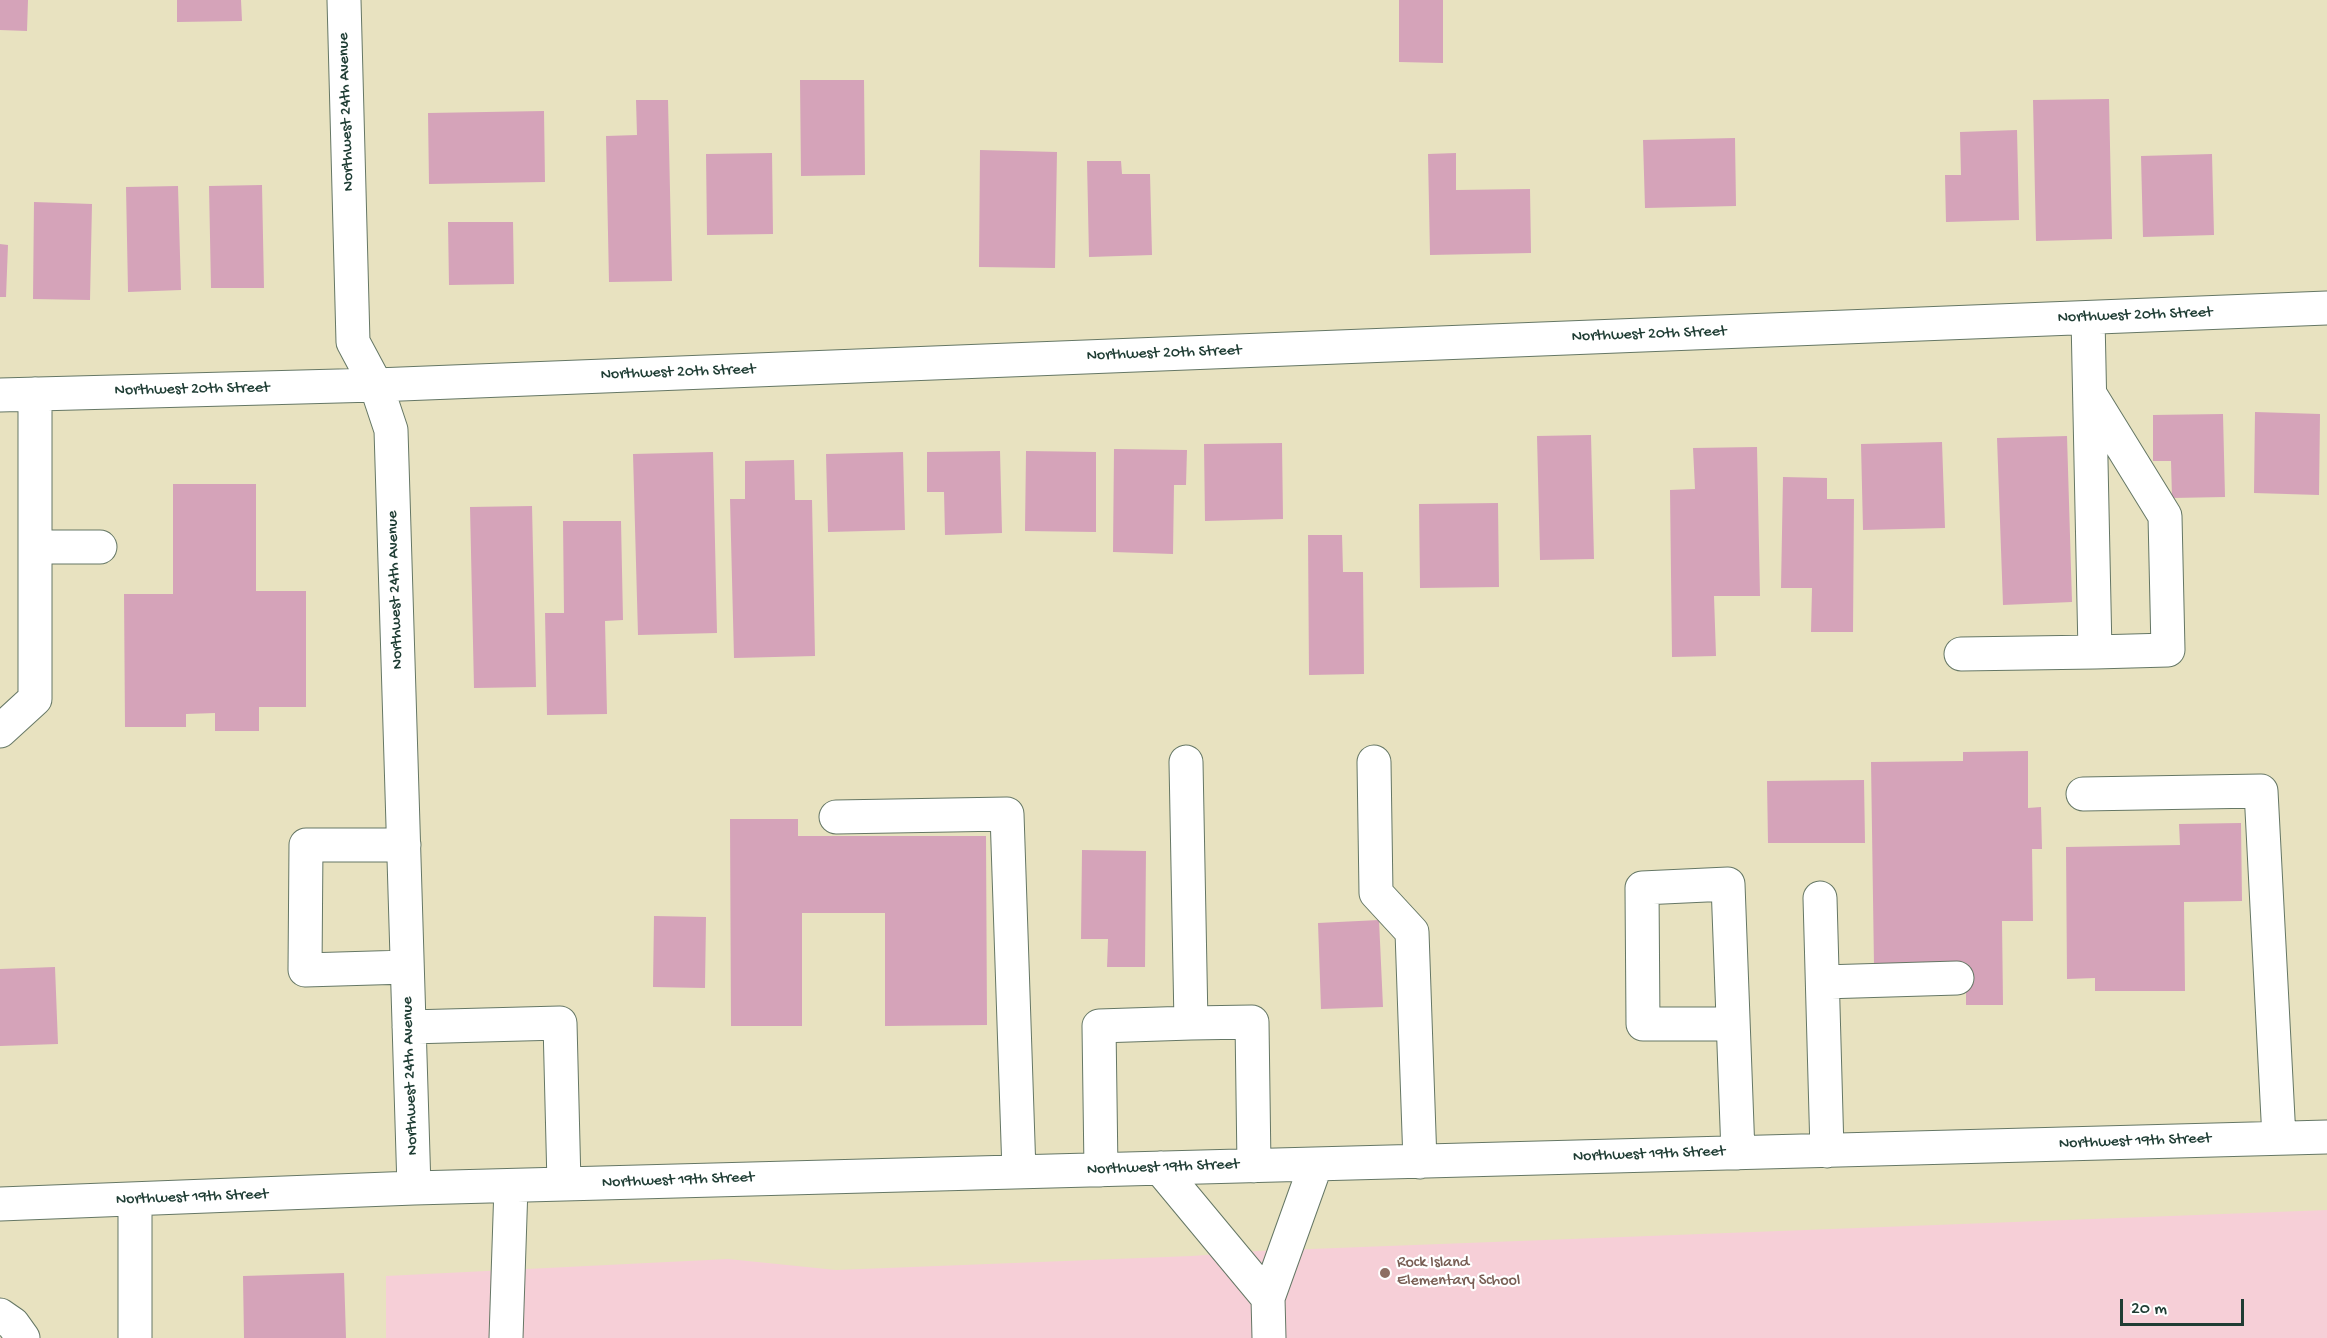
<!DOCTYPE html>
<html>
<head>
<meta charset="utf-8">
<style>
  body { margin:0 }
  #map { position:relative; width:2327px; height:1338px; overflow:hidden; background:#e8e2c0; font-family:"Gochi Hand",sans-serif }
  canvas { display:block }
  .scale { position:absolute; left:2120px; top:1299px; width:124px; height:27px; box-sizing:border-box; border:3px solid #1f3d34; border-top:0; padding-left:8px; font-size:18px; line-height:21px; white-space:nowrap; color:#1f3d34; -webkit-text-stroke:4px #fff; paint-order:stroke }
</style>
</head>
<body>
<div id="map">
<canvas width="2327" height="1338"></canvas>
<div class="scale">20 m</div>
</div>
<script>
const ctx = document.querySelector('canvas').getContext('2d');
ctx.lineJoin = 'round';
function paint(path, color) { ctx.fillStyle = color; ctx.fill(path, 'evenodd'); }
const shape = rows => new Path2D(rows.map(r => 'M' + r).join(''));
function trace(path, color, width, dash) { ctx.strokeStyle = color; ctx.lineWidth = width; ctx.lineCap = dash ? 'butt' : 'round'; ctx.setLineDash(dash || []); ctx.stroke(path); }
function write(font, color, halo, rows, align = 'center') {
  ctx.font = font + ' "Gochi Hand",sans-serif'; ctx.lineWidth = 4.5; ctx.setLineDash([]); ctx.textBaseline = 'middle'; ctx.strokeStyle = halo; ctx.fillStyle = color; for (const [text, x, y, turn = 0] of rows) {
    ctx.save(); ctx.translate(x, y); ctx.rotate((+turn || 0) * Math.PI / 180); ctx.textAlign = isNaN(turn) ? turn : align; if (halo) ctx.strokeText(text, 0, 0); ctx.fillText(text, 0, 0); ctx.restore();
  }
}
paint(shape([
  [2327,1210,2327,1338,386,1338,386,1276,728,1259,836,1270,1192,1256,1258,1251]
]), '#f6cfd7');
paint(shape([
  [0,0,28,0,27,31,0,30],
  [177,0,241,0,242,21,177,22],
  [1399,0,1443,0,1443,63,1399,62],
  [800,80,864,80,865,175,801,176],
  [2109,99,2112,239,2036,241,2033,100],
  [636,100,668,100,672,281,609,282,606,136,637,135],
  [544,111,545,182,429,184,428,113],
  [2017,130,2019,220,1946,222,1945,175,1961,175,1960,132],
  [1735,138,1736,206,1645,208,1643,140],
  [980,150,1057,152,1055,268,979,267],
  [772,153,773,234,707,235,706,154],
  [1456,153,1456,190,1530,189,1531,253,1430,255,1428,154],
  [2212,154,2214,235,2143,237,2141,156],
  [1087,161,1121,161,1122,174,1150,174,1152,255,1089,257],
  [262,185,264,288,211,288,209,186],
  [178,186,181,290,128,292,126,187],
  [34,202,92,204,90,300,33,299],
  [448,222,513,222,514,284,449,285],
  [0,244,8,245,6,297,0,297],
  [2255,412,2320,414,2319,495,2254,493],
  [2223,414,2225,497,2172,498,2171,461,2153,461,2153,415],
  [1591,435,1594,559,1540,560,1537,436],
  [2067,436,2072,602,2003,605,1997,438],
  [1942,442,1945,528,1863,530,1861,444],
  [1282,443,1283,519,1205,521,1204,444],
  [1757,447,1760,596,1714,596,1716,656,1672,657,1670,490,1695,489,1693,448],
  [1114,449,1187,450,1186,485,1174,485,1173,554,1113,552],
  [1000,451,1002,533,945,535,944,492,927,492,927,452],
  [1026,451,1096,452,1096,532,1025,531],
  [713,452,717,633,638,635,633,454],
  [903,452,905,530,828,532,826,454],
  [794,460,795,500,812,500,815,656,734,658,730,499,745,499,745,461],
  [1783,477,1827,478,1827,499,1854,499,1853,632,1811,632,1812,588,1781,588],
  [173,484,256,484,256,591,306,591,306,707,259,707,259,731,215,731,215,713,186,714,186,727,125,727,124,594,173,594],
  [1498,503,1499,587,1420,588,1419,504],
  [532,506,536,687,474,688,470,507],
  [563,521,621,521,623,620,605,621,607,714,547,715,545,613,564,613],
  [1308,535,1342,535,1343,572,1363,572,1364,674,1309,675],
  [2028,751,2028,808,2041,807,2042,849,2032,849,2033,921,2002,921,2003,1005,1966,1005,1966,965,1874,966,1871,762,1963,761,1963,752],
  [1864,780,1865,843,1768,843,1767,781],
  [730,819,798,819,798,836,986,836,987,1025,885,1026,885,913,802,913,802,1026,731,1026],
  [2241,823,2242,901,2184,902,2185,991,2095,991,2095,978,2067,979,2066,847,2180,845,2179,824],
  [1082,850,1146,851,1145,967,1107,967,1108,939,1081,939],
  [654,916,706,917,705,988,653,987],
  [1379,920,1383,1007,1321,1009,1318,923],
  [55,967,58,1044,0,1046,0,969],
  [344,1273,346,1338,244,1338,243,1276]
]), '#d5a3b9');
const minor = shape([
  [344,0,353,342,376,385,391,430,414,1188],
  [0,395,376,385,2327,308],
  [2091,396,2165,516,2168,650,2095,652],
  [35,547,100,547],
  [1961,654,2095,652,2088,318],
  [0,731,35,699,35,394],
  [1186,762,1191,1023],
  [1374,762,1376,893,1412,932,1420,1162],
  [2083,794,2261,791,2279,1138],
  [836,817,1007,814,1019,1172],
  [404,845,306,845,305,970,407,967],
  [1820,898,1827,1151],
  [1823,982,1957,978],
  [1732,1024,1643,1024,1642,888,1728,884,1738,1153],
  [409,1027,560,1023,564,1184],
  [1160,1168,1268,1298],
  [1101,1170,1099,1026,1191,1023,1252,1022,1254,1166],
  [135,1200,135,1338],
  [0,1204,414,1188,2327,1137],
  [0,1315,13,1324,23,1338],
  [506,1338,511,1186],
  [1269,1338,1268,1298,1316,1164]
]);
trace(minor, '#657765', 35);
trace(minor, '#fff', 33);
for (const [x, y, r, color] of [
  [1385,1273,6,"#8d6e63"]
]) { const dot = new Path2D(); dot.arc(x, y, r, 0, 2 * Math.PI); ctx.fillStyle = color; ctx.fill(dot); trace(dot, '#fff', 2); }
write('16px', '#1f3d34', '#fff', [
  ["Northwest 24th Avenue",347,112,-92],
  ["Northwest 20th Street",2135,316,-2],
  ["Northwest 20th Street",1649,335,-2],
  ["Northwest 20th Street",1164,354,-2],
  ["Northwest 20th Street",678,373,-2],
  ["Northwest 20th Street",192,390,-1],
  ["Northwest 24th Avenue",396,590,-92],
  ["Northwest 24th Avenue",411,1076,-92],
  ["Northwest 19th Street",2135,1142,-2],
  ["Northwest 19th Street",1649,1155,-2],
  ["Northwest 19th Street",1163,1168,-2],
  ["Northwest 19th Street",678,1181,-2],
  ["Northwest 19th Street",192,1198,-2]
]);
write('16px', '#785e54', '#fff', [
  ["Rock Island",1397,1264],
  ["Elementary School",1397,1282]
], 'left');
</script>
</body>
</html>
